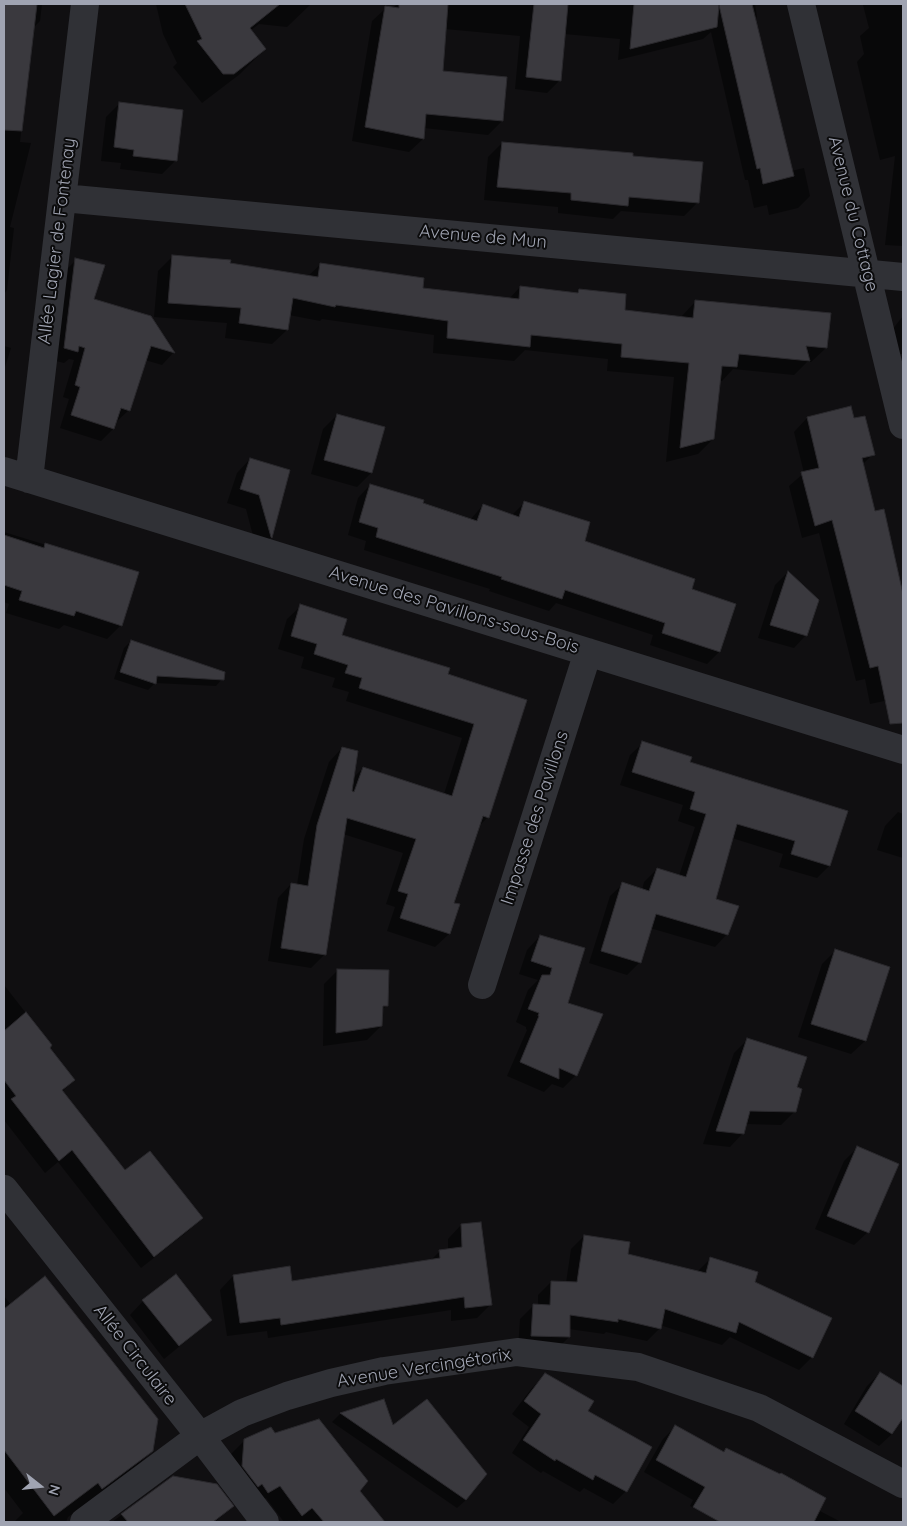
<!DOCTYPE html>
<html>
<head>
<meta charset="utf-8">
<style>
  body { margin:0 }
  #map { position:relative; width:907px; height:1526px; overflow:hidden; background:#100f11; font-family:Quicksand,sans-serif }
  canvas { display:block }
  .frame { position:absolute; inset:0; border:5px solid #a0a4b2; pointer-events:none }
  .north { position:absolute; left:15px; top:1461px; width:50px; height:50px; -webkit-text-stroke:4px #0b0b0c; paint-order:stroke; rotate:106deg; font-size:14px; font-weight:700; line-height:20px; text-align:center; color:#a0a4b2 }
  .north::after { content:''; display:block; margin:auto; width:18px; height:22px; background:#a0a4b2; clip-path:polygon(50% 0,100% 100%,50% 72%,0 100%) }
</style>
</head>
<body>
<div id="map">
<canvas width="907" height="1526"></canvas>
<div class="frame"></div>
<div class="north">N</div>
</div>
<script>
const ctx = document.querySelector('canvas').getContext('2d');
ctx.lineJoin = 'round';
function paint(path, color) { ctx.fillStyle = color; ctx.fill(path, 'evenodd'); }
const shape = rows => new Path2D(rows.map(r => 'M' + r).join(''));
function trace(path, color, width, dash) { ctx.strokeStyle = color; ctx.lineWidth = width; ctx.lineCap = dash ? 'butt' : 'round'; ctx.setLineDash(dash || []); ctx.stroke(path); }
function write(font, color, halo, rows, align = 'center') {
  ctx.font = font + ' Quicksand,sans-serif'; ctx.lineWidth = 4; ctx.setLineDash([]); ctx.textBaseline = 'middle'; ctx.strokeStyle = halo; ctx.fillStyle = color; for (const [text, x, y, turn = 0] of rows) {
    ctx.save(); ctx.translate(x, y); ctx.rotate((+turn || 0) * Math.PI / 180); ctx.textAlign = isNaN(turn) ? turn : align; if (halo) ctx.strokeText(text, 0, 0); ctx.fillText(text, 0, 0); ctx.restore();
  }
}
paint(shape([
  [4,4,42,4,40,21,33,28,20,142,31,143,10,227,14,228,7,290,4,294],
  [156,4,311,4,287,27,259,24,250,31,265,49,240,74,202,103,173,67,177,63,163,34],
  [397,4,422,4,438,6,438,4,661,4,660,14,700,4,755,4,757,17,754,20,791,171,804,168,810,196,798,208,769,215,767,205,754,208,748,180,745,180,711,32,703,39,618,60,620,39,564,34,559,81,547,93,515,89,520,36,445,29,441,72,502,121,488,135,424,128,423,139,409,152,352,141,372,21,386,8,392,9],
  [864,4,903,4,903,246,885,245,895,156,880,160,857,62,864,54,860,36,869,28,863,5],
  [120,103,176,160,162,174,120,169,121,163,101,161,106,117],
  [502,143,631,157,698,202,684,216,621,211,613,219,558,213,558,207,484,200,488,157],
  [173,256,308,276,321,264,422,289,509,299,520,287,576,294,579,290,623,311,681,317,695,302,826,348,811,362,807,362,794,375,733,369,722,381,719,381,713,439,698,454,666,462,674,377,607,371,608,359,525,350,514,361,433,353,434,335,322,319,320,321,289,315,287,330,272,344,225,338,227,323,154,317,158,271],
  [76,260,93,300,150,318,173,353,162,365,145,360,129,410,116,422,113,429,101,441,60,428,69,399,63,397,74,360,69,359,64,363,52,360,64,272],
  [903,316,903,354,893,354,888,335],
  [4,346,11,348,4,370],
  [337,415,383,428,371,473,357,487,311,474,323,429],
  [807,418,853,420,873,454,862,465,903,623,903,697,870,704,865,679,856,681,819,533,802,538,789,486,804,473,794,432],
  [250,459,289,471,271,537,257,551,246,509,227,503,237,473],
  [370,485,470,520,483,505,512,515,525,502,583,542,690,589,734,604,719,652,707,664,650,645,653,635,556,603,549,611,489,591,490,589,364,550,366,541,348,535,358,498],
  [4,532,137,573,121,625,107,639,64,625,59,629,6,613,9,604,4,602],
  [788,572,806,635,794,648,758,638,775,585],
  [301,606,340,636,446,675,525,700,488,817,477,828,453,903,458,905,449,934,435,947,387,931,395,907,386,904,403,853,343,834,325,954,311,968,268,961,278,898,291,884,297,885,304,839,329,762,342,748,352,779,363,768,444,794,462,738,346,701,349,692,332,687,335,678,301,668,304,657,278,649,287,619],
  [131,641,222,679,216,686,155,683,148,690,114,679,124,648],
  [643,743,688,763,829,866,817,878,779,867,783,854,732,838,714,900,727,934,715,947,650,928,640,962,627,975,589,963,610,896,623,884,642,890,644,882,657,869,679,876,695,827,678,821,683,805,620,785,630,755],
  [898,812,903,814,903,858,877,850,885,826],
  [540,936,567,1004,576,1075,563,1088,552,1084,544,1092,507,1076,527,1030,526,1029,526,1027,516,1022,528,990,538,980,519,974,527,950],
  [835,951,865,1041,851,1054,798,1037,822,964],
  [338,970,387,1005,381,1011,381,1026,367,1040,323,1046,324,984],
  [4,985,51,1045,48,1048,73,1080,62,1092,125,1172,201,1218,188,1231,141,1268,58,1162,45,1173,4,1120],
  [747,1040,795,1088,795,1111,781,1125,746,1124,743,1133,730,1147,703,1144,734,1053],
  [858,1147,868,1232,854,1245,815,1229,844,1161],
  [461,1225,491,1304,477,1318,451,1321,451,1310,268,1338,267,1331,227,1336,220,1290,233,1276,291,1282,430,1261,440,1251,448,1250,448,1239],
  [584,1236,627,1255,698,1271,711,1258,753,1282,812,1357,799,1370,730,1337,722,1345,660,1325,660,1328,647,1341,606,1332,604,1334,569,1329,569,1337,556,1350,518,1348,520,1319,533,1306,538,1306,538,1295,551,1282,566,1283,571,1249],
  [4,1296,11,1305,152,1451,135,1468,68,1517,66,1522,14,1522,23,1513,4,1488],
  [143,1301,210,1319,196,1333,164,1359,130,1315],
  [880,1373,903,1387,903,1414,892,1434,879,1446,844,1424,867,1386],
  [545,1375,586,1412,651,1447,626,1491,613,1504,584,1488,580,1492,543,1471,541,1473,512,1453,529,1427,512,1414,532,1388],
  [383,1400,392,1427,466,1500,457,1508,332,1422,340,1414],
  [675,1427,723,1453,726,1449,818,1510,841,1522,722,1522,690,1506,693,1500,644,1472,663,1439],
  [274,1435,359,1491,383,1522,301,1522,299,1520,296,1522,284,1522,266,1498,254,1505,230,1480,231,1454,245,1440],
  [173,1477,232,1506,215,1522,112,1522]
]), '#0007');
const building = shape([
  [4,4,37,4,22,131,4,130,4,4],
  [185,4,280,4,250,28,266,49,234,74,223,74,197,41,202,39,185,4],
  [399,4,448,4,443,71,507,77,503,121,426,114,424,139,365,127,385,6,399,8,399,4],
  [534,4,568,4,561,81,526,77,534,4],
  [634,4,752,4,794,176,763,184,760,168,757,169,719,5,717,27,630,49,634,4],
  [119,102,183,110,177,161,133,156,134,150,114,147,119,102],
  [502,142,633,153,633,156,703,162,699,203,629,197,628,206,571,200,571,193,497,187,502,142],
  [172,255,231,260,230,263,318,277,320,263,424,278,423,288,519,299,520,286,578,293,579,289,626,294,625,310,693,318,695,300,831,313,827,348,806,346,810,361,739,354,737,367,722,366,714,439,680,448,689,363,621,357,622,344,531,335,530,347,447,338,448,321,336,305,335,307,293,298,288,330,239,323,241,308,168,303,172,255],
  [75,258,105,265,94,299,151,316,175,353,151,346,130,411,121,408,114,429,71,415,80,387,75,385,85,348,79,346,78,352,64,348,75,258],
  [851,406,854,418,865,416,875,455,862,458,875,511,884,509,903,594,903,723,890,724,878,666,870,668,832,520,815,526,801,472,819,468,807,417,851,406],
  [337,414,385,427,372,473,324,460,337,414],
  [250,458,290,470,272,538,271,537,259,495,240,489,250,458],
  [370,484,424,500,423,503,477,521,483,504,519,517,524,501,590,522,585,541,695,579,692,589,736,604,720,652,662,633,665,623,565,590,562,599,501,579,502,577,376,537,378,528,359,522,370,484],
  [4,535,44,548,45,543,139,572,122,626,76,611,74,616,19,600,22,591,4,585,4,535],
  [788,571,819,600,807,636,770,625,788,571],
  [300,604,347,619,342,635,450,668,448,674,527,700,489,818,483,816,454,903,460,904,450,934,400,918,408,894,398,891,416,839,347,818,326,955,281,948,291,883,308,886,317,825,342,747,358,751,352,791,354,792,363,767,452,796,474,724,359,688,362,678,345,673,348,665,314,654,317,644,291,636,300,604],
  [131,640,225,672,224,680,157,676,156,684,120,672,131,640],
  [642,741,692,757,690,762,848,811,830,866,791,854,795,841,737,824,716,899,739,906,728,935,656,914,641,963,601,951,622,882,649,891,657,868,686,877,706,814,690,809,695,792,632,772,642,741],
  [540,935,585,948,568,1003,603,1014,577,1076,559,1068,559,1079,520,1062,539,1016,538,1016,539,1013,528,1009,542,975,550,975,552,968,531,961,540,935],
  [835,949,890,967,866,1041,811,1024,835,949],
  [337,969,389,970,388,1006,383,1006,382,1026,336,1033,337,969],
  [26,1012,52,1045,50,1048,75,1080,62,1090,125,1170,150,1151,203,1218,154,1257,72,1150,59,1161,11,1099,16,1096,4,1080,4,1031,26,1012],
  [747,1038,807,1057,797,1087,802,1089,796,1112,750,1111,744,1134,716,1131,747,1038],
  [857,1146,899,1164,869,1233,827,1216,857,1146],
  [481,1222,492,1305,465,1308,464,1297,281,1325,280,1318,240,1323,233,1275,290,1266,292,1281,440,1258,439,1250,462,1247,461,1224,481,1222],
  [584,1235,630,1242,628,1254,706,1273,710,1257,758,1272,755,1282,832,1318,813,1358,739,1322,736,1333,665,1309,661,1329,618,1319,618,1322,570,1315,570,1337,531,1336,533,1304,550,1305,551,1281,577,1282,584,1235],
  [176,1274,212,1320,179,1346,142,1300,176,1274],
  [45,1276,158,1419,153,1451,102,1489,98,1483,54,1516,4,1450,4,1309,45,1276],
  [880,1372,903,1386,903,1418,892,1434,855,1411,880,1372],
  [545,1373,594,1401,588,1411,652,1447,627,1492,595,1475,593,1480,556,1459,555,1461,523,1440,541,1414,524,1401,545,1373],
  [384,1399,393,1425,427,1399,487,1474,466,1500,340,1413,384,1399],
  [319,1419,368,1481,360,1491,385,1522,324,1522,312,1508,302,1516,280,1486,268,1493,262,1484,258,1487,242,1466,244,1439,271,1427,275,1433,319,1419],
  [675,1425,724,1452,726,1448,780,1474,781,1473,826,1498,814,1522,720,1522,693,1507,705,1487,656,1460,675,1425],
  [173,1476,217,1484,234,1506,213,1522,128,1522,121,1514,173,1476]
]);
paint(building, '#3a393e');
trace(building, '#2a292d', 1);
trace(shape([
  [801,4,903,425],
  [63,198,903,277],
  [4,471,903,750],
  [29,479,85,4],
  [482,985,588,652],
  [4,1189,200,1436,265,1522],
  [84,1522,200,1436,242,1413,287,1396,331,1383,384,1371,517,1352,638,1367,759,1408,903,1484]
]), '#303136', 28);
write('18px', '#a0a4b2', '#0b0b0c', [
  ["Avenue du Cottage",853,214,76],
  ["Avenue de Mun",483,237,5],
  ["Allée Lagier de Fontenay",57,241,-83],
  ["Avenue des Pavillons-sous-Bois",454,610,17],
  ["Impasse des Pavillons",535,818,-72],
  ["Allée Circulaire",135,1355,52],
  ["Avenue Vercingétorix",424,1368,-9]
]);
</script>
</body>
</html>
